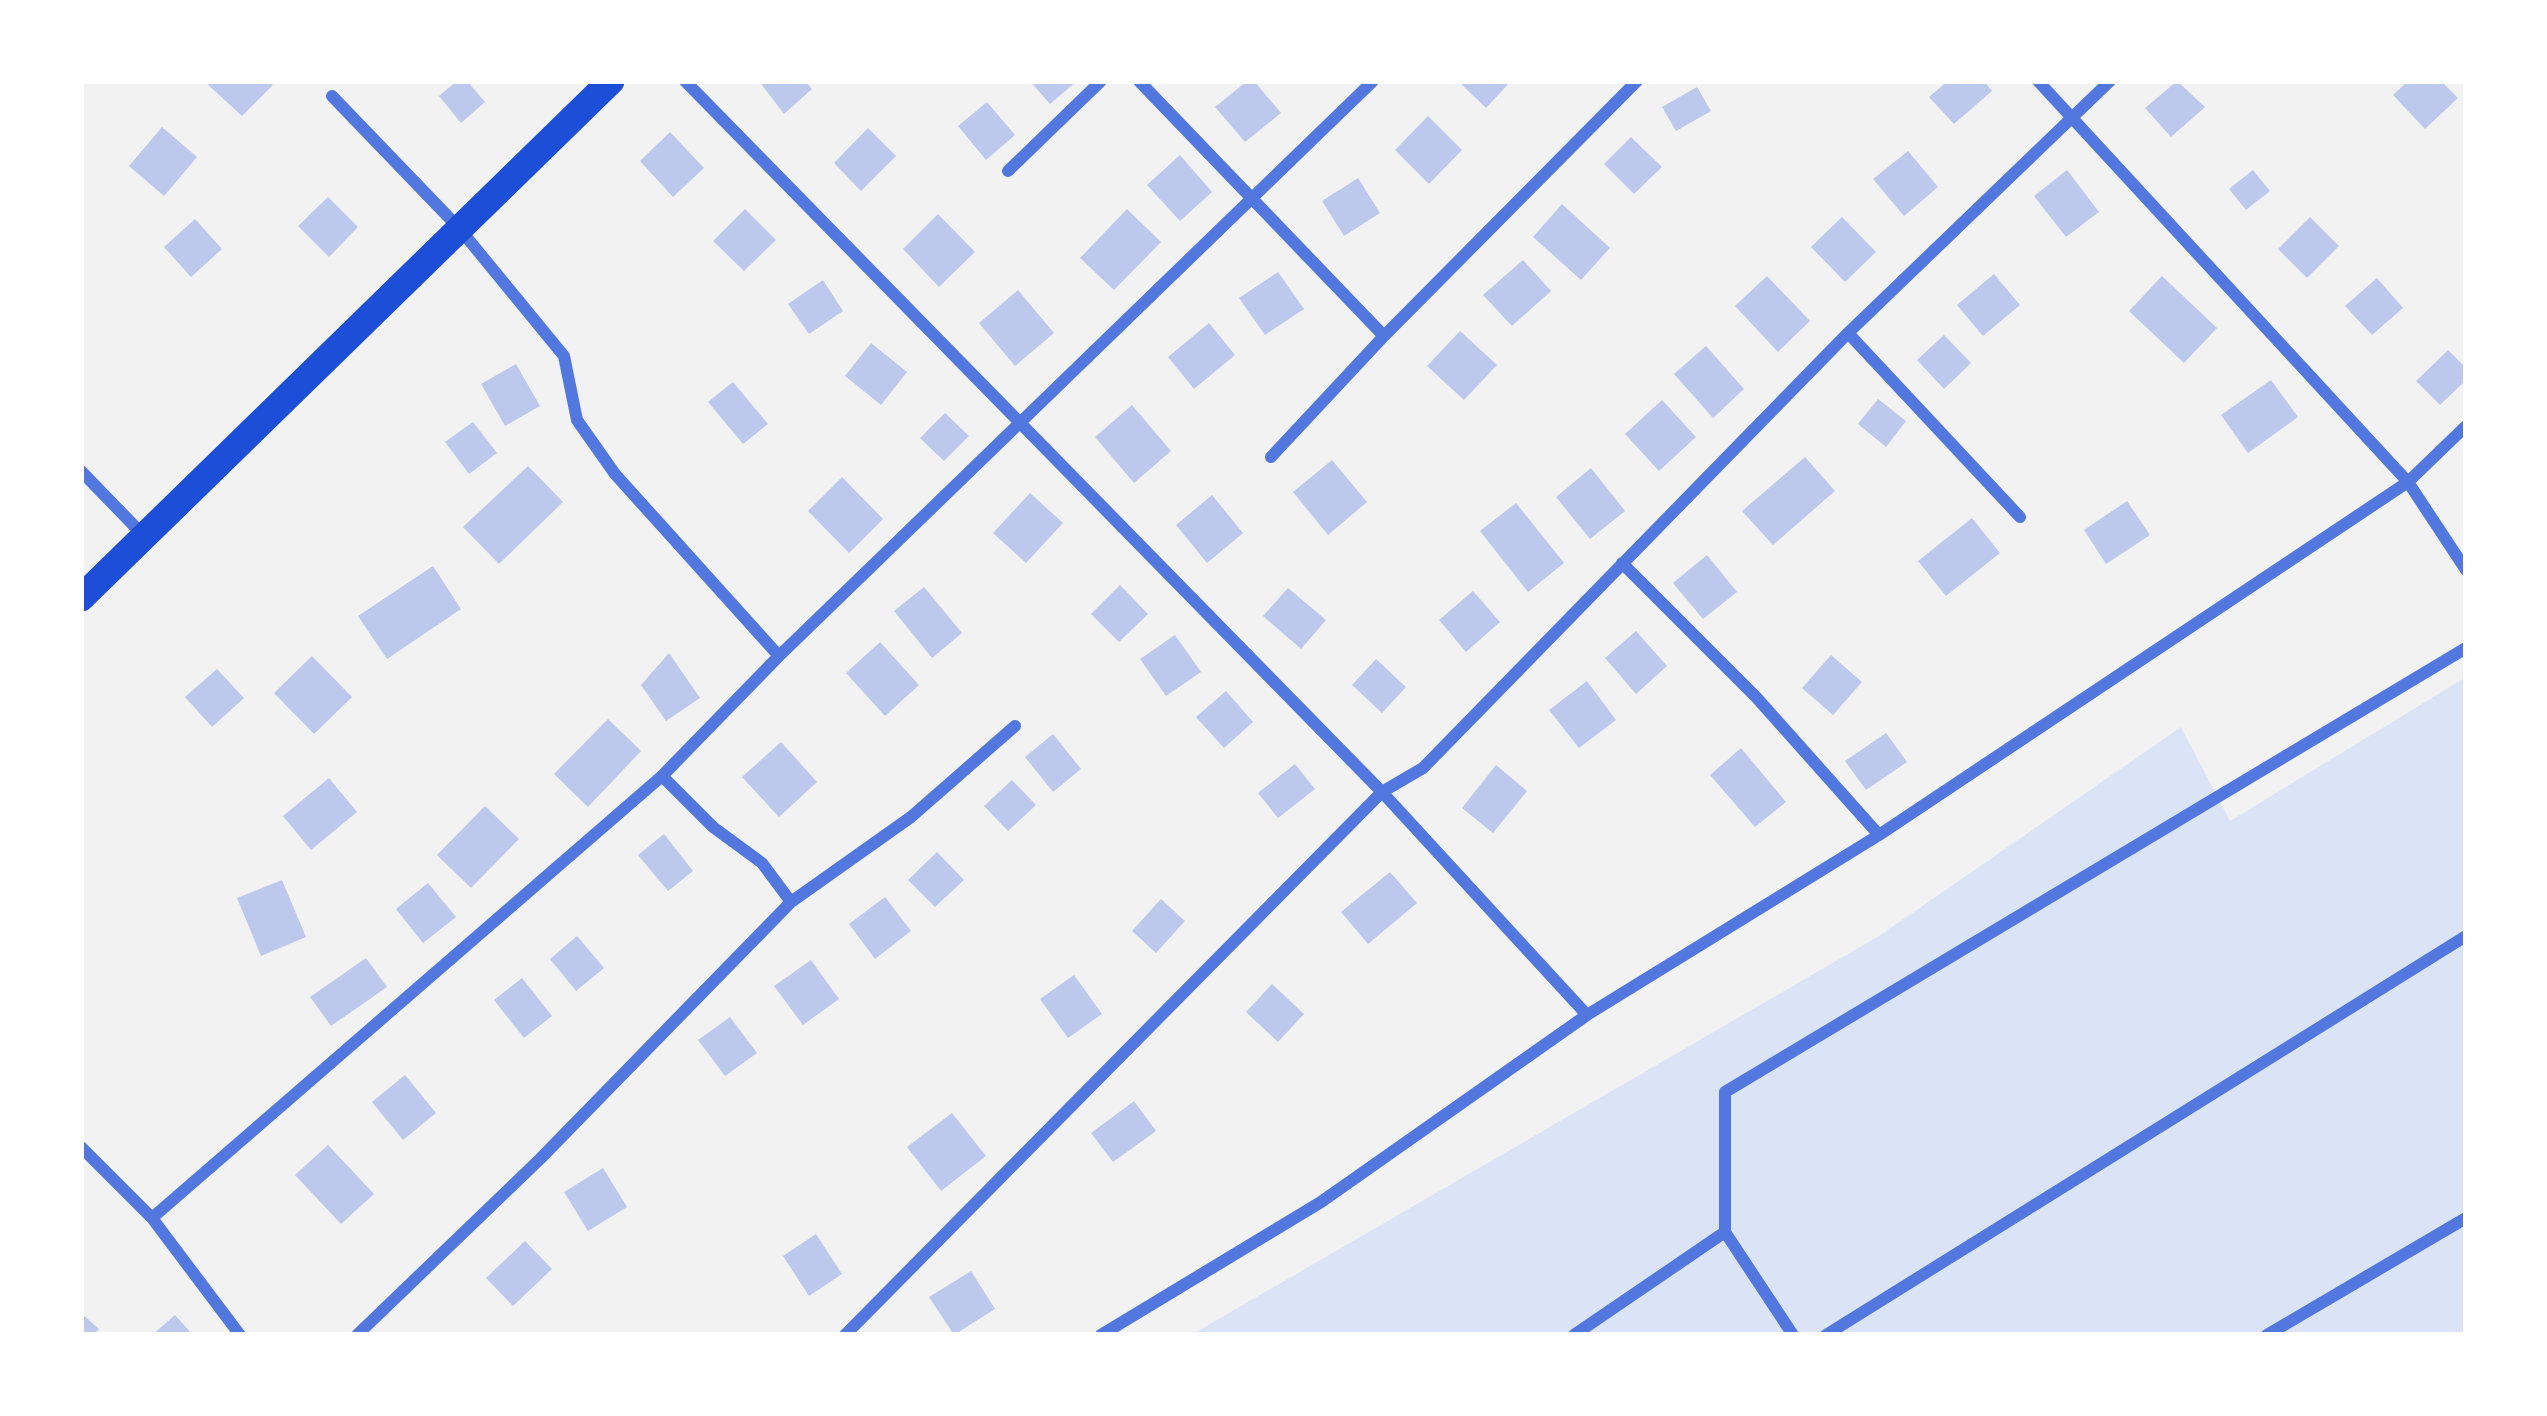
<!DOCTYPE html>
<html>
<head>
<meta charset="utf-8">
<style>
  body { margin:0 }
  #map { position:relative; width:2547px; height:1416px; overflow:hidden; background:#f2f2f2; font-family:Commissioner,sans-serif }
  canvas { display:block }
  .frame { position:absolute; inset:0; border:84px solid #fff; pointer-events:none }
</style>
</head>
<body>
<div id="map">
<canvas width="2547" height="1416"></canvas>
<div class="frame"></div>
</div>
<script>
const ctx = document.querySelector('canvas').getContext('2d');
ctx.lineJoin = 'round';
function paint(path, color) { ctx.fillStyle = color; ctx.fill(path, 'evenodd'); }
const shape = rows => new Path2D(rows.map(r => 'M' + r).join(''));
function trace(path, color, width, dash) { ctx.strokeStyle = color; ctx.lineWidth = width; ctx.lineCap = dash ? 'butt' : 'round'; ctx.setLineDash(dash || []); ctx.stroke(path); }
paint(shape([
  [2466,677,2466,1335,1191,1335,1879,936,2181,727,2230,821]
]), '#dbe4f7');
paint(shape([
  [204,81,269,81,273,85,242,116],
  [457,81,467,81,485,102,461,123,439,96],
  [759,81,805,81,812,89,784,114],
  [1030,81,1077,81,1050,104],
  [1247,81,1254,81,1281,113,1245,142,1215,107],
  [1458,81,1511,81,1486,108],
  [1948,81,1984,81,1992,91,1954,124,1929,97],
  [2177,81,2205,107,2171,137,2145,108],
  [2408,81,2441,81,2458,98,2425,129,2393,95],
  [1697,87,1711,111,1676,131,1662,107],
  [987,102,1015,135,986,160,958,126],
  [1428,116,1462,150,1429,184,1395,150],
  [162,127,197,157,164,196,129,166],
  [868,128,896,156,861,191,834,163],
  [670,132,704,168,673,197,640,161],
  [1631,137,1662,167,1634,194,1604,164],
  [1908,151,1938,187,1904,216,1873,179],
  [1180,155,1212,192,1180,221,1147,185],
  [2067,170,2099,212,2066,237,2034,196],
  [2253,170,2270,191,2246,210,2229,189],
  [1358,178,1380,213,1344,236,1322,201],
  [328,197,358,227,329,257,298,226],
  [1562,204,1610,248,1581,280,1533,237],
  [745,209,776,240,744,271,713,241],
  [1127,209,1161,242,1114,290,1080,258],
  [938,214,975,252,939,287,903,249],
  [1842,217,1876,252,1845,282,1811,247],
  [2310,217,2339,246,2307,278,2278,249],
  [195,219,222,249,191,277,164,247],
  [1523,260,1551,291,1512,326,1483,295],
  [1278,272,1304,309,1265,335,1239,298],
  [1994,274,2020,305,1983,336,1957,305],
  [1767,276,1810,321,1778,352,1735,306],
  [2162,276,2217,328,2184,363,2129,311],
  [2377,278,2403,308,2372,335,2345,306],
  [823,280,843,311,809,334,788,304],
  [1018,290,1054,333,1015,366,979,323],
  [1209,323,1235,355,1194,389,1168,357],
  [1460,331,1497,365,1464,400,1427,366],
  [1944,335,1971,363,1944,389,1917,360],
  [871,343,907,372,881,405,845,376],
  [1706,346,1744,389,1713,418,1674,374],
  [2448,350,2466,368,2466,380,2440,405,2416,381],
  [516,364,540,406,505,426,481,384],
  [2271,380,2298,417,2248,453,2221,415],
  [733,382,768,424,743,444,708,402],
  [1878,399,1906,421,1886,447,1858,424],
  [1662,400,1696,437,1659,471,1625,434],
  [1132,405,1171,451,1134,483,1095,437],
  [945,413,969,436,944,461,920,438],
  [473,422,497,453,469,474,445,442],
  [1805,457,1835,491,1773,545,1742,511],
  [1332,460,1367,502,1328,535,1293,492],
  [528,466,563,502,499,564,463,527],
  [1591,468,1625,511,1590,539,1556,497],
  [842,477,883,519,849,553,808,511],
  [1030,493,1063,523,1026,563,993,533],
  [1212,495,1243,533,1207,563,1176,525],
  [2127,501,2150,535,2106,564,2084,530],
  [1516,503,1564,563,1528,592,1480,531],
  [1972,518,2000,553,1946,596,1918,561],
  [1707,555,1737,592,1703,619,1673,583],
  [433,566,461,609,387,659,358,616],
  [1120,585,1148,614,1119,642,1091,614],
  [924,587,962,633,932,658,894,611],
  [1288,588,1326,620,1301,649,1263,616],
  [1473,591,1500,622,1466,652,1439,620],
  [1636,631,1667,666,1636,694,1605,658],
  [1175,635,1201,672,1166,696,1140,659],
  [880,642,919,685,885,716,846,673],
  [669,653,700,698,666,721,641,685],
  [1831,655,1862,682,1833,715,1802,688],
  [312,656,352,697,314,734,274,693],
  [1376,659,1406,687,1382,713,1352,685],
  [217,669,244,698,212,727,185,697],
  [1587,681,1616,720,1579,748,1549,710],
  [1226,691,1253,722,1224,748,1196,717],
  [608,719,641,751,588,807,554,774],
  [1886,733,1907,762,1866,790,1845,761],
  [1053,734,1081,769,1053,792,1025,757],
  [781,742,817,782,779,817,742,777],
  [1741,748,1786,802,1755,827,1710,775],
  [1295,764,1315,789,1278,818,1258,793],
  [1496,765,1527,791,1493,833,1462,808],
  [329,778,357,812,311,850,283,816],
  [1012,780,1036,805,1008,831,984,806],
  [485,806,519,839,471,888,437,855],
  [664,834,693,871,668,891,638,855],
  [937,852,964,880,935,907,908,880],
  [1390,872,1417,903,1368,944,1341,912],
  [282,880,306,937,261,956,237,898],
  [428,883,456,917,423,943,396,909],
  [885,897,911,931,875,959,849,924],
  [1161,899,1185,921,1156,953,1132,931],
  [577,936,604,968,576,991,550,959],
  [366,958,387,987,331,1026,310,997],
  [811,960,839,999,803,1025,774,986],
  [1074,975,1102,1014,1068,1038,1040,999],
  [522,978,552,1016,524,1038,494,1000],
  [1272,984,1304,1014,1278,1042,1246,1012],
  [730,1017,757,1053,725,1076,698,1040],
  [405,1075,436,1113,403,1140,372,1102],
  [1134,1101,1156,1131,1113,1162,1091,1133],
  [952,1113,986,1156,941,1191,907,1147],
  [328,1145,374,1194,341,1224,295,1175],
  [603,1168,627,1207,588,1231,564,1192],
  [816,1234,842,1274,809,1296,783,1256],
  [525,1241,552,1269,513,1306,486,1278],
  [971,1271,995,1309,954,1335,929,1297],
  [81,1313,99,1329,93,1335,81,1335],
  [175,1315,193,1335,152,1335]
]), '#bdc9ec');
trace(shape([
  [685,81,1382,792,1587,1015],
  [1139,81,1384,336,1637,81],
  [2038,81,2408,482,2466,570],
  [332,96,459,228,564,356,577,420,615,474,779,656],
  [1008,171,1101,81],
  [1848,333,2020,517],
  [1271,457,1384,336],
  [81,471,144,536],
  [1622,563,1756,697,1879,835],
  [662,776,713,827,762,863,791,902],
  [81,1147,152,1218,240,1335],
  [152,1218,662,776,779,656,1373,81],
  [1725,1232,1793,1335],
  [357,1335,540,1159,791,902,911,817,1015,726],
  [845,1335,1382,792,1423,768,1848,333,2110,81],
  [1101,1335,1321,1202,1587,1015,1879,835,2408,482,2466,426],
  [1574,1335,1725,1232,1725,1092,2466,648],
  [1826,1335,2466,936],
  [2267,1335,2466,1218]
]), '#5277de', 12);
trace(shape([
  [81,598,611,81]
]), '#1d4ed8', 27);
</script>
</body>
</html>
